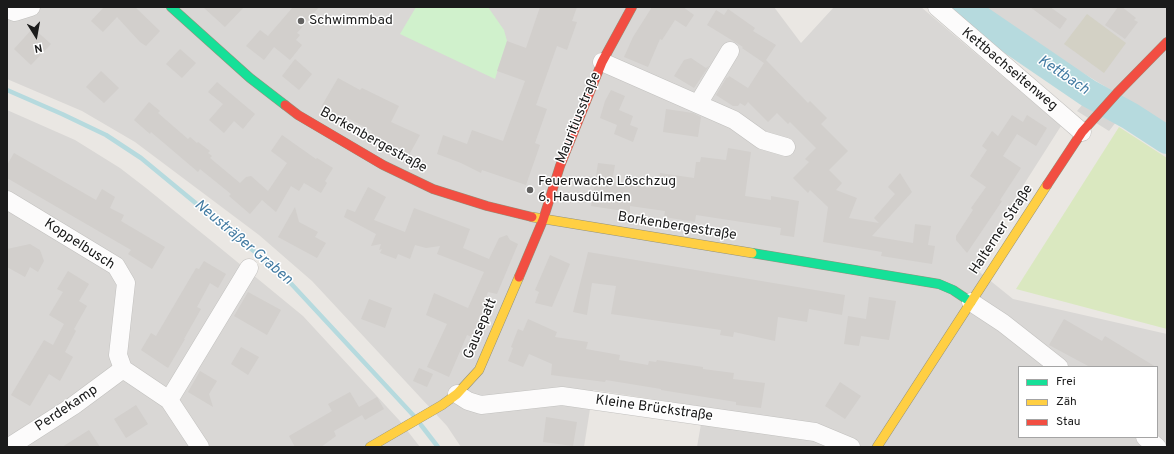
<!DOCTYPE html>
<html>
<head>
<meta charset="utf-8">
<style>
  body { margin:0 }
  #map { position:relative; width:1174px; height:454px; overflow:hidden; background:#eae7e3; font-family:Overpass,sans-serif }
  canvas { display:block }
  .frame { position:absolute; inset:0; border:8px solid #1b1b1b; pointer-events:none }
  .legend { position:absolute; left:1018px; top:366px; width:140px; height:72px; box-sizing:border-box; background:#fff; border:1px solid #a4a4a4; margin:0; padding:5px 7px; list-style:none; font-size:12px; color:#1b1b1b }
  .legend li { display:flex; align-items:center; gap:8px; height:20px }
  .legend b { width:20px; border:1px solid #a4a4a4 }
  .north { position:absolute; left:16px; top:16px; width:40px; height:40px; -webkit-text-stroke:3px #fff; paint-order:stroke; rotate:169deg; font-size:11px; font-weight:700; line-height:16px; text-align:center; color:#1b1b1b }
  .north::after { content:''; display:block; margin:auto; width:14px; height:18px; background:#1b1b1b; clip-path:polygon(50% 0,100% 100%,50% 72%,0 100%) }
</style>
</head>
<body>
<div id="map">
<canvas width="1174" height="454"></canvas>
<div class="frame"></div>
<ul class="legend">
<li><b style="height:5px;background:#16e098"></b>Frei</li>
<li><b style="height:5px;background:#ffcf43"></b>Zäh</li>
<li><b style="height:5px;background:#f24e42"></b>Stau</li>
</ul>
<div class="north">N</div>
</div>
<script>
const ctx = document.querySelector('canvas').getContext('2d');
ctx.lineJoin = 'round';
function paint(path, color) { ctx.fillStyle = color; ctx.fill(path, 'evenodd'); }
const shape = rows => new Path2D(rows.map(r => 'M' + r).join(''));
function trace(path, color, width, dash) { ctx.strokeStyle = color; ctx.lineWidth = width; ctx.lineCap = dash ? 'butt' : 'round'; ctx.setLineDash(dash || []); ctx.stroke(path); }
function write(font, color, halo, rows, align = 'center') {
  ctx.font = font + ' Overpass,sans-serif'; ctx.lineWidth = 3; ctx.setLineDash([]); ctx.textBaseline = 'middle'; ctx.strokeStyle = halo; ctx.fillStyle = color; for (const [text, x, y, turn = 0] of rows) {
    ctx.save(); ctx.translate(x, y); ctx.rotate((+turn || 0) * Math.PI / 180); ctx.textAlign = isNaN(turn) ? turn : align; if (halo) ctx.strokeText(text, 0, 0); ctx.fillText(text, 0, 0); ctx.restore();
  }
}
paint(shape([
  [7,7,774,7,801,43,834,7,921,7,1061,126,972,266,1013,299,1167,334,1167,447,697,447,704,407,593,390,584,447,461,447,447,426,312,281,259,235,135,142,82,111,7,79],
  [1019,367,1157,367,1157,437,1019,437],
  [985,7,1167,7,1167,124,1040,47],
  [7,110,75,140,120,168,146,188,219,247,303,316,399,420,420,447,7,447]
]), '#d9d7d5');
paint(shape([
  [1087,14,1126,43,1104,73,1064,44]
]), '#d3d1c5');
paint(shape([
  [1119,127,1167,158,1167,329,1016,289]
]), '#dae8c0');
paint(shape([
  [416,7,488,7,504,30,507,41,495,79,400,34]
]), '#d0f1cc');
paint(shape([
  [1100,84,1131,103,1109,131,1077,111]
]), '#d7d6d4');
trace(shape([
  [7,90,62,114,106,135,141,158,284,276,414,416],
  [421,425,438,447]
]), '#b6dade', 4.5);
trace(shape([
  [962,7,1088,93,1130,116,1167,140]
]), '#b6dade', 28);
paint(shape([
  [104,7,135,7,160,31,146,46,140,42,117,17,103,32,91,21],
  [203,7,244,7,225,27],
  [293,7,319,7,297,33,300,35,296,40,302,45,290,60,274,47,264,60,246,46,260,30,268,36],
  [540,7,577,7,572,21,577,22,567,50,557,46,536,105,547,109,535,143,540,145,526,185,482,170,481,173,461,163,437,154,443,135,467,144,472,130,503,141,525,81,497,71,507,41,526,48],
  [652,7,683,7,694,15,686,27,675,20,662,40,660,39,648,67,624,57,633,37],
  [1030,7,1050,7,1067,19,1060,29],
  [1118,7,1122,7,1136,18,1134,20,1138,22,1125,39,1105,25],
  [728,9,755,28,753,31,776,45,766,60,808,103,810,101,827,118,821,124,848,151,829,170,842,183,836,190,857,198,849,218,879,223,874,218,895,194,888,187,900,173,912,192,872,236,913,243,915,224,931,226,928,245,935,246,932,264,881,256,882,252,823,242,828,207,810,190,808,193,793,178,809,162,805,159,816,148,790,122,788,124,777,113,768,122,748,102,745,106,740,103,738,106,733,106,716,95,727,77,728,78,729,76,748,88,764,63,742,48,743,47,707,25,716,10,724,15],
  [33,28,51,44,31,65,14,49],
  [180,49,196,63,182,78,166,64],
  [691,58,706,68,709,66,694,88,674,76,684,60],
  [295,59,312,74,299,90,282,76],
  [101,71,119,88,104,103,86,87],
  [338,78,360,90,362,88,399,106,391,122,420,135,409,155,370,135,372,131,340,114,338,117,321,107],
  [217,82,255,114,243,129,234,121,224,133,209,120,223,104,208,92],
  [611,90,625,96,619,110,633,116,630,125,638,128,633,142,614,134,617,125,600,118,605,101],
  [149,102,160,111,158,113,188,139,190,137,197,143,198,142,210,151,208,153,212,156,210,158,240,183,246,177,251,176,268,191,287,163,271,151,282,135,316,159,317,158,333,168,325,181,327,183,321,193,304,183,299,191,291,186,276,212,262,200,250,214,229,196,231,194,200,169,198,172,151,132,150,134,134,120],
  [666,109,693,113,701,117,698,137,663,132],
  [1012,115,1023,122,1027,115,1047,128,1036,146,1017,134,1003,156,1021,168,1000,200,1002,201,967,253,956,240,956,236,973,210,971,208,986,187,970,176,987,150,982,146,992,131,998,136],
  [728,148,751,152,745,196,771,200,771,196,799,201,794,237,780,235,781,228,696,215,695,222,664,217,665,211,630,206,630,212,591,206,598,163,615,165,612,182,651,188,652,182,658,183,660,173,694,178,696,162,700,162,701,157,726,160],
  [14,153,96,200,102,189,115,197,110,208,124,215,121,221,165,247,152,269,128,254,131,250,7,178,7,165],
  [368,187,386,197,374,220,405,232,414,208,470,229,463,248,489,259,499,238,507,235,510,240,518,244,497,294,488,292,485,301,492,304,477,339,467,335,449,377,427,367,447,324,426,315,434,293,468,308,484,272,437,254,440,246,426,248,415,245,410,259,398,254,396,259,380,253,382,249,379,250,381,244,371,246,376,234,344,217,347,209,355,212],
  [295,207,299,222,318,232,315,237,326,243,317,258,278,237],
  [30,244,40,250,44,261,38,272,30,267,25,277,7,267,7,249],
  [588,252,845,295,842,315,809,309,807,322,778,317,775,341,734,332,733,337,720,335,721,330,611,314,616,286,592,283,587,315,573,312],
  [550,255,570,264,552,307,535,303,539,292,535,290],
  [204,261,226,274,218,288,210,283,197,307,201,309,184,339,185,339,168,368,141,350,151,333,156,336,196,268,199,269],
  [68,271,89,284,79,301,87,306,74,329,76,331,65,352,73,357,60,381,49,374,30,406,11,395,44,340,53,345,64,324,49,315,63,292,57,289],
  [248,292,281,310,267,335,234,316],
  [869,297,896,301,889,340,861,336,859,346,844,344,848,316,866,319],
  [369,299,392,308,385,328,361,319],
  [528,319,557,332,555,337,588,342,586,349,620,355,619,360,648,365,649,361,656,362,657,360,703,367,703,369,734,373,733,379,765,383,761,408,736,405,736,402,661,390,661,389,606,380,605,382,551,375,552,364,529,354,523,367,508,361,513,348,511,347,518,329,523,331],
  [1064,319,1102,341,1105,336,1156,367,1090,367,1049,345],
  [241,347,259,357,248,375,231,364],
  [419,368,433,374,427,387,413,381],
  [200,371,217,381,209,394,213,407,188,392],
  [840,382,861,396,845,419,825,406],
  [350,392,359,407,377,397,384,409,365,420,362,415,334,431,336,436,321,447,295,447,289,436,332,411,328,404],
  [136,405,148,424,126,438,114,419],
  [546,417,577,422,573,446,543,442],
  [89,430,100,447,62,447]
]), '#d2cfcc');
const street = shape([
  [937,7,1082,132],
  [7,9,15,12,31,7],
  [602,62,734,120,762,140,786,147],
  [698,104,730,51],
  [7,200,116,266,126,283,118,355,123,369,169,400,200,447],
  [971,302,1003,323,1059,367],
  [457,394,468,401,481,405,562,396,815,432,851,447],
  [169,400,249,268],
  [1145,437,1157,447],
  [9,447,73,406,123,369]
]);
const fast = shape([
  [171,7,250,78,285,105],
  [752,253,939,284,953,290,971,302]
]);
const slow = shape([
  [532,217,752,253],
  [370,447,442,405,457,394,479,370,519,277],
  [877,447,1047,185]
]);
const jam = shape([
  [285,105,298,115,383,165,433,189,487,206,532,217],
  [1047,185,1082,132,1117,93,1167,42],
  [519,277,543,220,560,166,602,62,632,7]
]);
trace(street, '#c2c1bf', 19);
trace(fast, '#94927c', 10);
trace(slow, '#94927c', 10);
trace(jam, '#94927c', 10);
trace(street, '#fcfbfb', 18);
trace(fast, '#16e098', 9);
trace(slow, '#ffcf43', 9);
trace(jam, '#f24e42', 9);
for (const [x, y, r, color] of [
  [301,21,4,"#636261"],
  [530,190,4,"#636261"]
]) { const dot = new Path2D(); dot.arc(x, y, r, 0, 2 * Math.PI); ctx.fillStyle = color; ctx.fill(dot); trace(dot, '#fff', 1.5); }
write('14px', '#1b1b1b', '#fff', [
  ["Schwimmbad",309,21],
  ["Feuerwache Löschzug",538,182],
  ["6, Hausdülmen",538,198]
], 'left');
write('14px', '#1b1b1b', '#fff', [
  ["Kettbachseitenweg",1009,70,40],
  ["Mauritiusstraße",579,118,-68],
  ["Borkenbergestraße",373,141,29],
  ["Borkenbergestraße",677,227,9],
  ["Halterner Straße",1002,230,-57],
  ["Koppelbusch",79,245,33],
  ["Gausepatt",481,329,-67],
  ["Perdekamp",67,409,-34],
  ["Kleine Brückstraße",654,409,8]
]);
write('italic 15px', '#447ca3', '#fff', [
  ["Kettbach",1063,76,34],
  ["Neusträßer Graben",243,243,40]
]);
</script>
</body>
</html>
